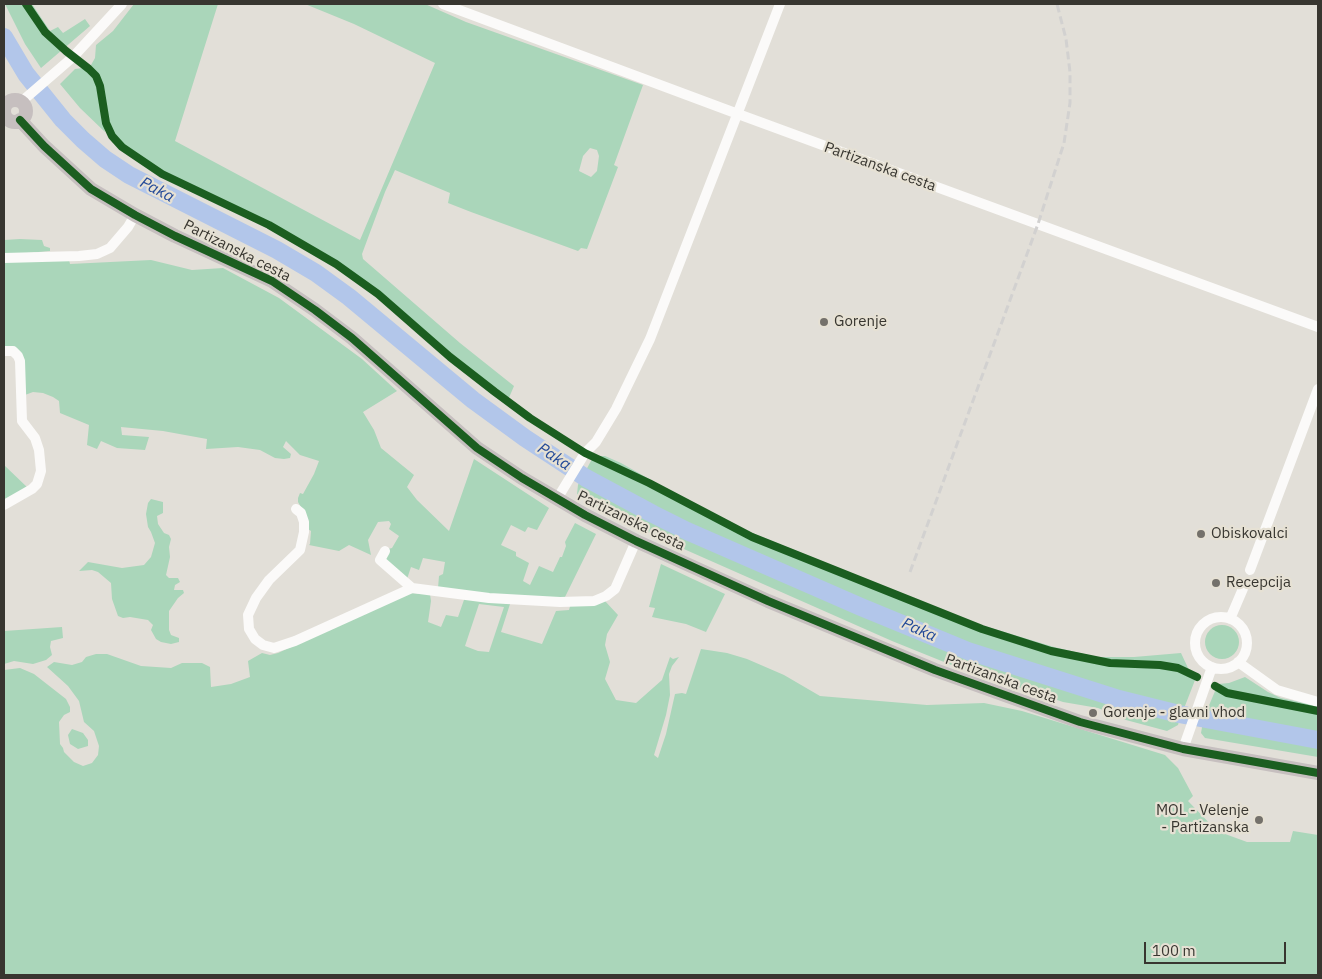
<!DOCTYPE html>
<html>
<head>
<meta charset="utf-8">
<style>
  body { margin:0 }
  #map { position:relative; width:1322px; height:979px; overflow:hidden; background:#e2dfd8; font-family:"IBM Plex Sans",sans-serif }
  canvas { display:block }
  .frame { position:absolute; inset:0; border:5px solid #383630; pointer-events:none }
  .scale { position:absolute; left:1144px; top:942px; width:142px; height:22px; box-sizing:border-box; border:2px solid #383630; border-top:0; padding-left:6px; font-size:15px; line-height:18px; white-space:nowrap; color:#383630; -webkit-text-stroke:4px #e6e1d4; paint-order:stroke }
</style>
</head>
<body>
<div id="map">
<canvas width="1322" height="979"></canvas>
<div class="frame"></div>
<div class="scale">100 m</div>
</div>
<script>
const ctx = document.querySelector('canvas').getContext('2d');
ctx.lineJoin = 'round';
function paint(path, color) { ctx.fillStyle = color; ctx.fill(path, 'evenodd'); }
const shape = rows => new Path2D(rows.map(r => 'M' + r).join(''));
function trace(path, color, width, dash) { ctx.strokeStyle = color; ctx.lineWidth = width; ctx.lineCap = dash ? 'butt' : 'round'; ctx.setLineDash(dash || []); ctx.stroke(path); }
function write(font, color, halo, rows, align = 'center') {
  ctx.font = font + ' "IBM Plex Sans",sans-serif'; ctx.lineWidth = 4.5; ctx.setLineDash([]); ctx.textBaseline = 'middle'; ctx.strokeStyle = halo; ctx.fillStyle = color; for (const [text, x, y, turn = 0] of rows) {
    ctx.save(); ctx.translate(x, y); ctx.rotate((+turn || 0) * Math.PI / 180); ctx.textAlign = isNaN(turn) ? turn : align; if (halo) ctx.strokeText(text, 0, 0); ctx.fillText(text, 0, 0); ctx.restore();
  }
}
paint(shape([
  [5,4,32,4,50,31,58,27,63,33,85,19,90,26,41,68,25,44],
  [134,4,218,4,175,141,360,240,435,63,354,24,305,4,425,4,466,22,643,85,614,165,618,167,587,249,581,248,578,251,471,212,448,203,450,193,395,170,385,192,362,254,363,259,460,343,514,386,508,400,437,344,370,286,330,259,280,229,247,212,182,185,145,162,124,147,116,139,106,119,99,79,91,65,95,58,96,45,113,31],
  [590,148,597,150,599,156,597,171,591,177,579,171,583,156],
  [83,68,92,75,97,84,105,132,80,108,60,84,75,69],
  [20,239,42,240,44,246,50,248,50,251,4,255,4,240],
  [68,256,70,264,151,260,192,270,223,268,279,298,362,359,397,391,363,412,374,430,381,448,414,475,407,487,417,500,449,531,474,459,549,508,537,530,528,527,525,532,511,525,501,545,516,552,516,556,529,563,523,581,530,585,539,566,553,572,560,557,562,557,566,546,565,542,575,523,596,534,565,597,508,598,438,588,439,576,443,574,445,562,423,558,419,570,411,567,407,579,385,564,388,549,392,548,399,536,389,529,391,524,389,521,378,522,368,540,371,555,349,545,339,551,309,545,310,544,311,531,308,529,305,514,298,502,298,498,300,493,303,494,314,474,319,461,300,455,286,441,283,447,291,454,290,458,284,459,275,458,260,450,238,447,206,449,207,439,163,431,121,427,122,435,149,437,145,450,117,448,101,441,97,449,87,445,89,425,60,413,59,401,53,397,43,393,33,392,25,395,23,365,4,348,4,261],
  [600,456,605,456,621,463,658,484,747,531,978,624,1054,647,1097,657,1134,657,1181,653,1188,668,1197,675,1183,711,1113,694,1000,659,932,634,666,517,585,472,592,459],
  [4,465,28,488,4,502],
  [580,479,661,523,908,632,996,665,1047,681,1180,718,1178,725,1167,731,1126,720,1098,708,1063,702,954,666,892,641,668,542,586,502,577,494,578,485],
  [151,499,163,502,163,513,157,516,158,524,164,533,169,535,171,539,169,547,170,557,166,575,169,578,178,578,180,582,175,585,174,590,183,590,184,593,178,598,169,611,169,630,171,635,179,638,179,642,171,644,161,642,156,639,151,630,153,625,148,620,130,617,123,618,118,616,112,599,111,583,98,572,92,570,79,571,88,562,122,568,144,565,151,557,155,543,151,532,148,527,146,514,148,503],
  [661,564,725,594,706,632,686,624,652,617,655,608,649,607],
  [408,593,430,594,431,601,428,622,441,627,446,615,458,617,465,597,510,604,501,632,542,644,556,611,569,610,571,603,605,601,618,615,607,634,605,645,610,662,605,679,616,700,636,703,662,680,670,657,673,659,679,657,672,666,669,674,670,695,666,715,654,755,658,758,666,734,675,694,682,693,686,694,701,649,727,653,747,659,784,675,820,696,927,705,984,703,1022,711,1165,755,1178,768,1193,796,1188,801,1217,831,1247,842,1290,842,1293,831,1318,835,1318,975,4,975,4,670,20,668,34,674,66,699,70,707,70,712,64,715,59,722,60,744,63,748,64,752,74,762,83,766,92,763,98,755,99,746,94,731,84,722,79,701,68,686,47,667,54,662,72,665,82,662,86,657,96,654,107,654,141,666,171,668,182,663,202,663,210,667,211,687,231,684,250,677,248,661,262,653,270,655,278,653],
  [479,604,504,607,489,652,478,651,465,646],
  '1205 642a17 17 0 1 1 34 0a17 17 0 1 1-34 0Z',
  [62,627,63,638,51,641,50,647,52,655,46,660,33,664,14,661,4,664,4,631],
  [1245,677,1268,692,1281,698,1318,706,1318,736,1205,715,1218,684,1229,683],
  [1203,722,1318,743,1318,757,1205,738,1201,733],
  [72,729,83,733,88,740,88,746,78,749,70,744,68,735]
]), '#aad6ba');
trace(shape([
  [4,37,26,74,63,120,83,140,105,159,129,175,277,250,316,273,349,297,473,400,525,438,586,478,653,514,687,531,861,607,968,651,1119,699,1179,714,1318,740]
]), '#b2c6ea', 18);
trace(shape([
  [443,4,738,114,1318,327],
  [21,102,73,57,122,4],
  [4,121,7,118],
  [4,258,79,256,97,254,110,248,128,227,135,215],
  [4,351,13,351,18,356,20,361,22,421,35,438,39,450,41,471,37,484,32,489,4,505],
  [557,499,585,453,596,442,616,409,650,339,780,4],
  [296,509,301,513,304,522,304,532,300,550,269,580,256,598,248,615,249,629,255,639,263,645,274,648,295,641,412,588,489,598,560,602,594,601,606,596,615,589,636,541],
  [385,551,380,560,412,588],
  [1250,570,1318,389],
  '1195 643a26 26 0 1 1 52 0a26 26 0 1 1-52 0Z',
  [1230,619,1245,584],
  [1238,662,1277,690,1318,702],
  [1183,749,1212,667]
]), '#fbfaf9', 10);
trace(shape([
  '4 111a11 11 0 1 1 22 0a11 11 0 1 1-22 0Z',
  [20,120,44,146,91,189,135,215,175,236,272,281,315,310,352,338,477,448,522,478,585,515,636,541,768,601,935,670,1080,722,1183,749,1318,773]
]), '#c6bfbf', 14);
trace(shape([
  [910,572,1038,224,1064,143,1070,103,1070,72,1066,39,1057,4]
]), '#d2d1d0', 3, [8, 4]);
trace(shape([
  [26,4,45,32,66,51,89,69,96,76,100,86,106,123,112,136,122,147,162,174,269,225,336,264,378,294,450,357,495,392,530,418,585,453,649,483,752,537,982,629,1051,651,1110,663,1160,665,1178,668,1197,677],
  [20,120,44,146,91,189,135,215,175,236,272,281,315,310,352,338,477,448,522,478,585,515,636,541,768,601,935,670,1080,722,1183,749,1318,773],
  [1215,686,1227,693,1318,711]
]), '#1b5e20', 8);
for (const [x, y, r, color] of [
  [824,322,5,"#74716b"],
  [1201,534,5,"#74716b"],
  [1216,583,5,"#74716b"],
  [1093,713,5,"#74716b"],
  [1259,820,5,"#74716b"]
]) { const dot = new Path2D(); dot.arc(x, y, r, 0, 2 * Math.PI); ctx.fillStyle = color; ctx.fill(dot); trace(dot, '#e6e1d4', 2); }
write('15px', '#383630', '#e6e1d4', [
  ["Partizanska cesta",880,167,20],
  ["Partizanska cesta",237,251,27],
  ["Partizanska cesta",631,521,26],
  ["Partizanska cesta",1001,679,20]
]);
write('15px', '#383630', '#e6e1d4', [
  ["Gorenje",834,322],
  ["Obiskovalci",1211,534],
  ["Recepcija",1226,583],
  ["Gorenje - glavni vhod",1103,713],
  ["MOL - Velenje",1249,811,"right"],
  ["- Partizanska",1249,828,"right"]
], 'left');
write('italic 16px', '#224998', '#e6e1d4', [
  ["Paka",157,190,28],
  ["Paka",554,457,33],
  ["Paka",919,630,24]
]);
</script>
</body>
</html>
